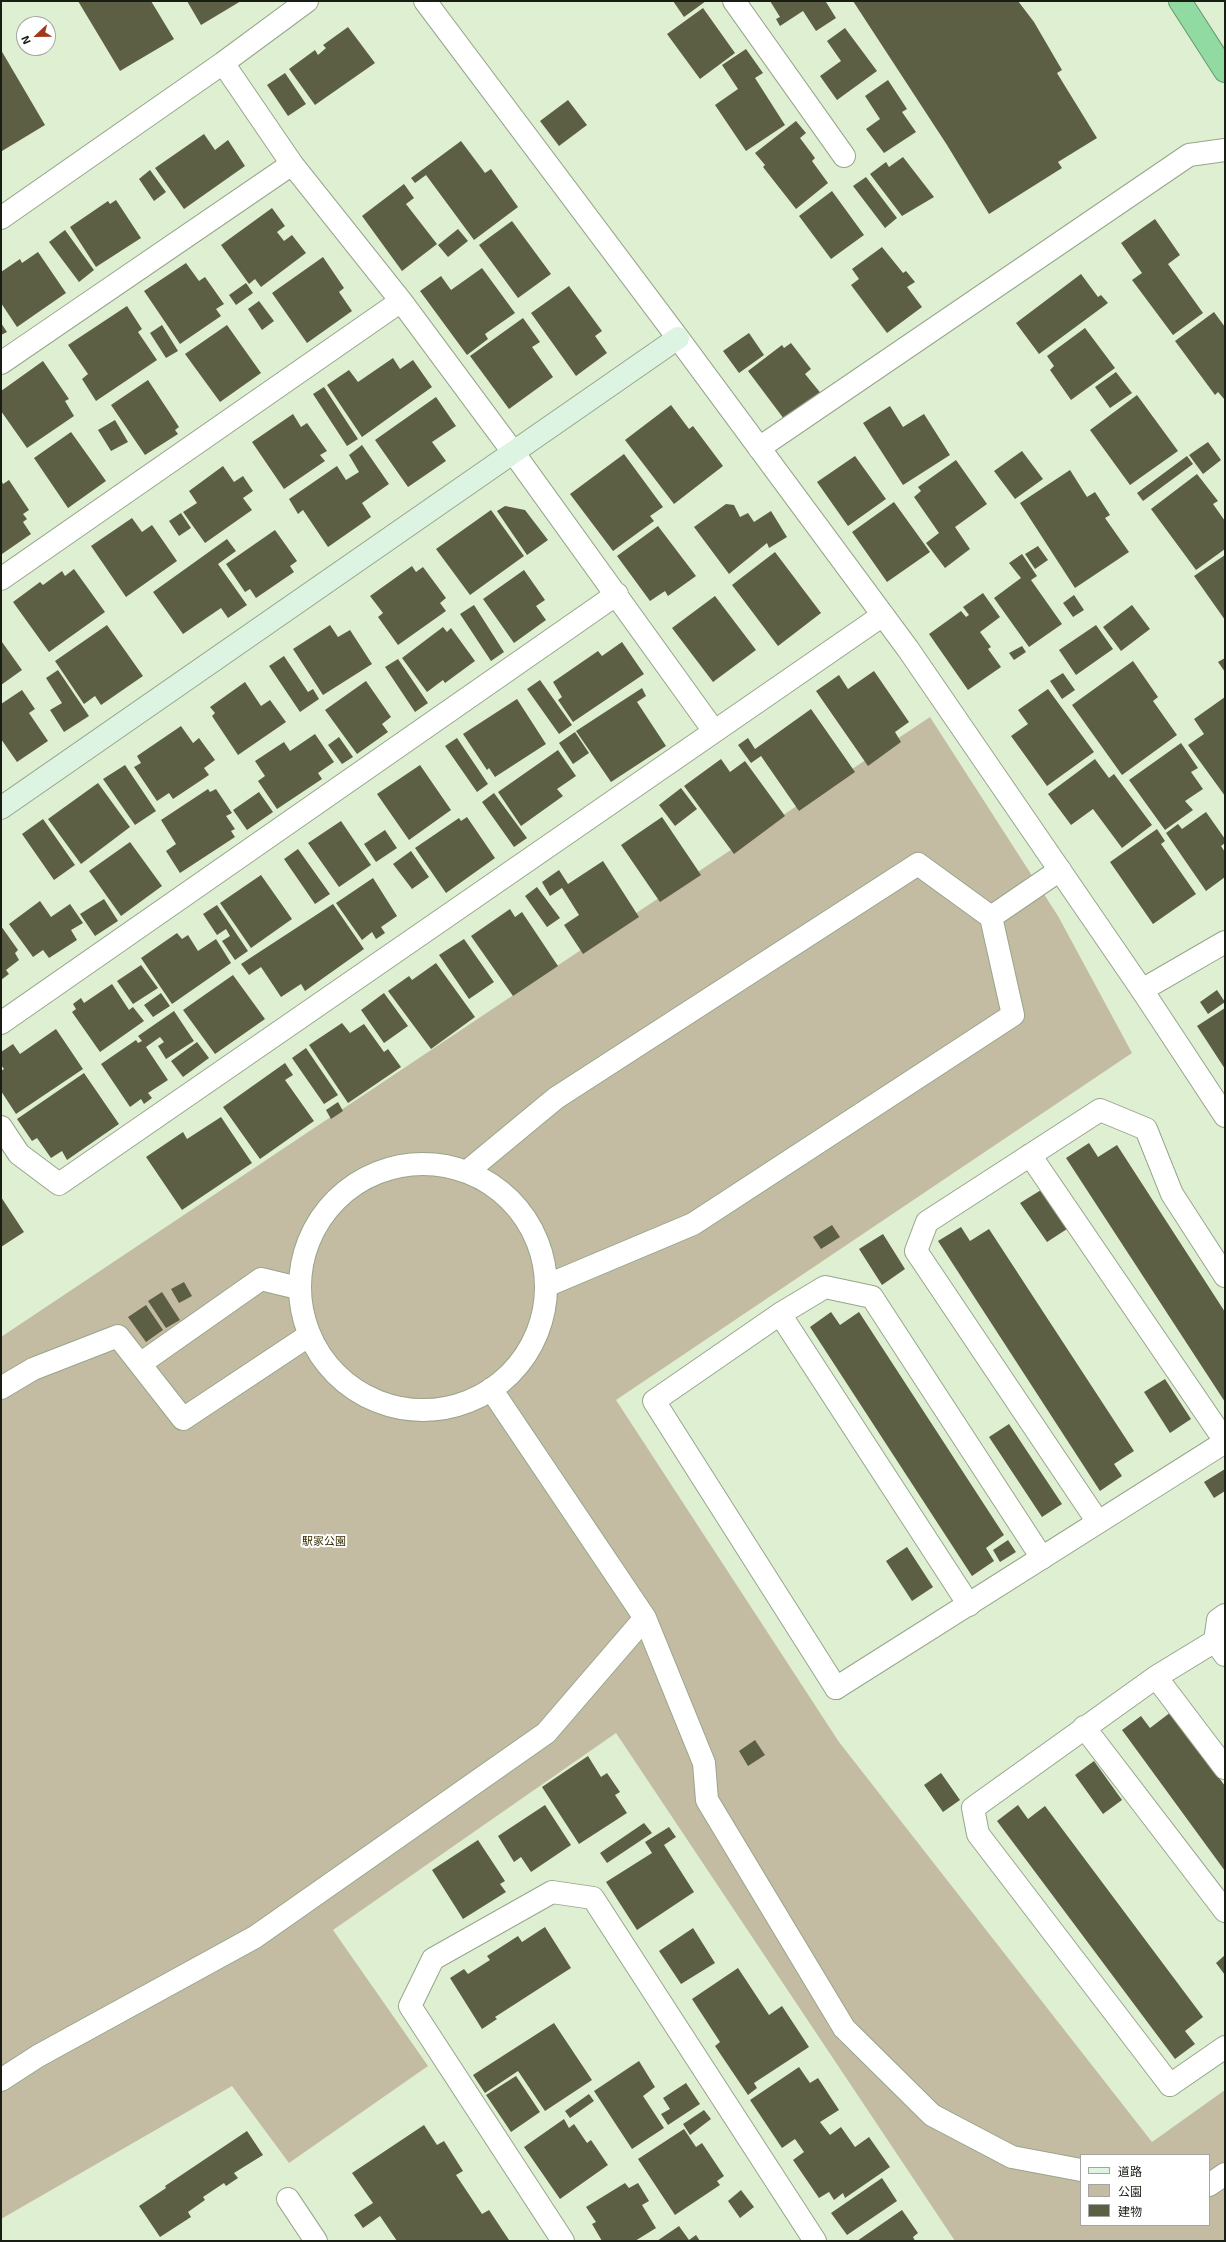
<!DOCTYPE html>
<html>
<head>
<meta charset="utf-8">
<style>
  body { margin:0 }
  #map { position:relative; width:1226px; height:2242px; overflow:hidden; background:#dfefd2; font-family:"Exo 2","Noto Sans JP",sans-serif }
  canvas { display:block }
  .frame { position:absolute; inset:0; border:2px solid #181e14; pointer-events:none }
  .legend { position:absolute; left:1080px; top:2154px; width:130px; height:72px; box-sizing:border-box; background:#fff; border:1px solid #a3a5a1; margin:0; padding:5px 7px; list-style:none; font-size:12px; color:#181e14 }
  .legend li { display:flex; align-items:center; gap:8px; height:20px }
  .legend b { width:20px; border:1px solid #a3a5a1 }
  .north { position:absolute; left:16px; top:16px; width:40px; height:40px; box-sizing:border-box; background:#fff; border:1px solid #a3a5a1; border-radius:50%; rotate:248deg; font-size:11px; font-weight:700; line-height:16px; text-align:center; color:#181e14 }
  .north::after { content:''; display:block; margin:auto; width:14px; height:18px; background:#a13a1c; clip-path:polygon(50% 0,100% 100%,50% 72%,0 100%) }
</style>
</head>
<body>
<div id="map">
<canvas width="1226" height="2242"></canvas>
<div class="frame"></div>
<ul class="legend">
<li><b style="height:5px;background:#def4e3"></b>道路</li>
<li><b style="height:11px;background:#c4bca2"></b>公園</li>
<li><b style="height:11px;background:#5c5f43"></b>建物</li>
</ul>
<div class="north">N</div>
</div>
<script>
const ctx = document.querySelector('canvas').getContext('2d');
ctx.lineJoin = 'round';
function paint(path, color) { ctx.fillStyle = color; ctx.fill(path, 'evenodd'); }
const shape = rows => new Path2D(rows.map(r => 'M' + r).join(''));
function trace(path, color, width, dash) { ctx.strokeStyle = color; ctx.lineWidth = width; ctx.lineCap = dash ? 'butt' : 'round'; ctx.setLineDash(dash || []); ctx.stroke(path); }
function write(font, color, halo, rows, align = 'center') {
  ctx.font = font + ' "Exo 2","Noto Sans JP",sans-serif'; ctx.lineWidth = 4; ctx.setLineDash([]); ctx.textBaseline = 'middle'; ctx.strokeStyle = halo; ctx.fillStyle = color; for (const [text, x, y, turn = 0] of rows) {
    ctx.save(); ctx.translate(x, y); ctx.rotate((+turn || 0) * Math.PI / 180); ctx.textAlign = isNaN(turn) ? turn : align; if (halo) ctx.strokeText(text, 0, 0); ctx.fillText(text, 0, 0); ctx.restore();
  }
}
paint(shape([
  [930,717,1058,916,1132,1053,616,1400,839,1742,1152,2142,1225,2090,1225,2241,955,2241,616,1733,333,1930,428,2066,289,2163,232,2086,1,2219,1,1337],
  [1081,2155,1209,2155,1209,2225,1081,2225]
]), '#c4bca2');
paint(shape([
  [78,1,151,1,174,39,120,71],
  [187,1,241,1,201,25],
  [673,1,706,1,684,17],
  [770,1,827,1,826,2,836,18,816,31,803,11,780,26,776,19,780,17],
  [853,1,1018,1,1034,22,1062,70,1057,73,1097,138,1058,162,1062,168,989,214,947,145],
  [703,8,735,53,700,79,667,34],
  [348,27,375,63,315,105,289,69,315,50,318,55,326,48,323,45],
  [845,28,877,71,837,100,820,76,841,61,827,41],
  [746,49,763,73,755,78,785,125,746,151,715,105,738,89,722,65],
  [1,50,45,125,2,151,1,149],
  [285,73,306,104,288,116,267,85],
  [888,80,907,109,902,112,916,132,884,153,866,129,880,119,865,96],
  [568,100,587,125,559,146,540,121],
  [796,121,806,133,800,138,815,158,812,161,828,183,796,209,763,167,765,165,755,153],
  [204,134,215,150,228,140,245,166,184,209,155,168],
  [461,141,485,173,491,169,518,207,474,240,426,175,415,183,411,178],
  [903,157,934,197,902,216,870,174,886,162,889,167],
  [150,170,166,192,154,201,139,179],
  [866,177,897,218,885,228,853,186],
  [404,184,414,198,406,204,437,244,402,271,362,216],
  [832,191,864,235,831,259,799,216],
  [116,200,141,238,96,267,70,227,108,201,110,204],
  [272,208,285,226,277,232,284,241,292,235,306,253,261,287,255,279,249,284,221,245],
  [1155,219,1180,255,1168,264,1203,313,1173,335,1132,280,1142,273,1121,243],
  [512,221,551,274,518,298,479,245],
  [458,229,468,241,448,257,438,245],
  [65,230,94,270,79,282,49,242],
  [882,247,903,273,906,271,915,282,907,287,922,307,887,333,851,285,859,279,852,269],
  [38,252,66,293,17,327,1,303,1,272,20,259,22,263],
  [323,257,344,288,339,292,352,311,307,343,272,293],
  [186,263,199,281,205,277,224,304,216,309,221,316,180,344,144,291],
  [482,268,515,313,485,334,488,339,467,355,420,291,441,276,451,290],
  [1081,274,1098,297,1101,295,1108,303,1039,354,1016,323],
  [246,283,253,293,236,305,229,295],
  [569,286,602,331,595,336,607,353,576,376,531,313],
  [259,301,274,321,262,330,248,309],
  [127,306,142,329,138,332,157,360,96,401,82,379,88,374,68,345],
  [1214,312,1225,327,1225,400,1218,392,1215,395,1175,341],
  [523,318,540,342,532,347,553,377,509,409,470,356],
  [1,323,7,332,1,335],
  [162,325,178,351,166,358,150,333],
  [227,325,261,373,220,402,185,354],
  [1085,328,1115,368,1071,400,1050,370,1054,366,1047,356],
  [749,333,764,355,739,373,723,351],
  [791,343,811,369,805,374,823,396,787,423,748,371,782,345,784,348],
  [393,358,400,369,413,360,432,387,362,437,327,385,349,370,358,382],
  [43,361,69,399,65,401,74,416,27,448,1,411,1,391],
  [1116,372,1132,393,1110,408,1095,387],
  [148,380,179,427,175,430,178,434,145,455,111,405],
  [324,387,358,439,347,446,313,394],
  [1137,395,1178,451,1130,485,1090,430],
  [436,397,456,426,432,442,446,461,408,487,375,440],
  [671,405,689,429,693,426,723,466,674,504,625,440],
  [890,406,903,427,924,414,950,455,903,485,863,423],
  [293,414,301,427,307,423,327,451,320,455,325,461,284,489,252,442],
  [115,420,128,442,111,451,98,430],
  [71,432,106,481,68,508,34,458],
  [1208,442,1221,460,1203,474,1189,455],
  [362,445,389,484,362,503,371,517,328,547,303,510,298,514,289,499,337,466,346,480,359,472,349,455],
  [1022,451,1043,479,1015,499,994,471],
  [624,454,663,507,650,516,654,521,613,551,570,494],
  [855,456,886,499,848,526,817,482],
  [1187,456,1193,464,1143,501,1137,493],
  [956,460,987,504,955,527,970,549,945,568,926,543,939,533,914,497,921,491,918,487],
  [223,466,234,482,243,476,253,491,243,498,252,510,205,543,183,512,197,503,189,491],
  [1070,470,1087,497,1095,492,1110,515,1105,518,1129,552,1075,588,1020,503],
  [1197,474,1218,501,1213,504,1225,521,1225,549,1196,570,1151,509],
  [1,480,3,484,9,480,29,510,23,514,27,519,23,522,31,534,2,554],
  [894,502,930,552,887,582,852,532],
  [726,504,734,505,740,517,748,513,754,522,771,511,787,537,769,548,767,543,729,574,694,527],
  [505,506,525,510,548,540,527,555,497,511],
  [491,510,524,556,470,595,436,549],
  [181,513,191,528,179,536,169,521],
  [132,518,142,532,152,525,177,561,126,597,91,546],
  [658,526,696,576,668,596,665,591,650,601,617,556],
  [275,530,297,561,290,566,294,572,256,598,250,589,245,592,226,564],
  [227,539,236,551,218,564,247,605,228,618,221,608,183,634,153,592],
  [1038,546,1048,560,1035,569,1025,554],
  [775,552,821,613,778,646,732,585],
  [1022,554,1037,576,1031,580,1062,624,1029,647,994,598,1021,578,1009,563],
  [1225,555,1225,620,1194,576],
  [412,566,416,572,423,567,446,598,440,603,446,611,398,645,378,617,383,613,370,596],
  [74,569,105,612,49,652,13,602,40,582,43,585,62,571,65,576],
  [524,570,545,600,536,606,546,620,514,643,483,599],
  [983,593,1000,617,980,632,991,647,988,649,1001,667,968,690,929,634,961,611,966,617,969,615,963,607],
  [1074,595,1084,610,1073,617,1063,603],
  [715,596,756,650,713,682,672,628],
  [474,605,504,652,491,661,460,614],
  [1132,605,1150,629,1121,651,1103,627],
  [107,625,143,676,101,705,95,696,84,704,55,661],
  [330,625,338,637,350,630,372,664,323,695,293,649],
  [1096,625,1113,649,1076,675,1059,650],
  [443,627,447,632,451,628,475,661,445,683,443,680,427,692,402,658],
  [2,642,22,670,1,685,1,643],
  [622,642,644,674,573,722,558,700,562,697,553,682,598,651,602,656],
  [1022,646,1026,652,1014,660,1009,653],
  [284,656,308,692,313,689,319,699,300,712,269,666],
  [1225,658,1225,672,1218,662],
  [398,659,428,703,415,712,385,667],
  [1133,661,1158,697,1153,701,1177,735,1122,775,1072,705],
  [58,670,89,716,64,732,50,710,62,703,46,678],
  [874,671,909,722,895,732,901,742,868,766,816,691,839,675,848,689],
  [1063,673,1075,690,1062,699,1050,681],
  [540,680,572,725,559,734,527,689],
  [366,681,391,717,382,724,388,732,357,754,325,710],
  [245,682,261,706,270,700,286,722,238,755,212,716,215,713,210,707],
  [642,688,646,696,637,702,666,746,611,782,576,731],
  [1048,689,1094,752,1047,786,1011,736,1028,724,1018,710],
  [22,690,35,709,29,713,48,741,17,762,1,739,1,704],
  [1225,697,1225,796,1188,745,1204,734,1194,719],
  [517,699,546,744,495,777,489,768,487,770,463,734],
  [811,709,855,772,799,811,761,756,751,763,738,745,748,738,755,749],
  [181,726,193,743,199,738,215,760,204,768,209,775,173,799,169,793,157,801,134,767,141,763,137,756],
  [575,732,589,753,573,764,559,743],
  [315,734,334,762,318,773,322,779,277,809,258,781,265,776,255,761,284,742,290,751],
  [339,737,353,757,342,764,328,745],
  [457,738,488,784,477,792,445,746],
  [1181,743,1198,768,1191,772,1203,789,1185,801,1193,810,1165,830,1129,780],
  [558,750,576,776,557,789,563,796,521,826,498,792],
  [721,759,730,772,745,761,785,816,734,854,684,786],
  [1095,759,1109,778,1114,774,1152,825,1122,848,1093,809,1071,825,1048,794],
  [125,765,156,811,135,825,103,779],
  [420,765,451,810,409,840,377,794],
  [98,783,130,827,81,864,48,819],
  [681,788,697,809,675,826,659,805],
  [208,789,210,792,216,789,232,813,226,816,235,829,231,831,235,837,180,873,166,851,176,844,161,820],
  [259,792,273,812,247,830,233,810],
  [494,793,527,838,514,847,482,802],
  [1206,812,1225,839,1225,843,1221,846,1225,852,1225,877,1206,891,1166,833,1178,824,1182,829],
  [467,817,495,858,446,893,415,848,459,818,461,821],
  [662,817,701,875,660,902,621,845],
  [43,819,75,865,54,880,22,834],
  [341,821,371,865,339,887,308,843],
  [1157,829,1165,841,1161,844,1196,894,1153,924,1110,862],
  [385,830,397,848,376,862,364,844],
  [130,842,162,886,121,916,89,871],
  [298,849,330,894,315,904,284,859],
  [411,851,429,877,412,889,393,864],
  [603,861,639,917,583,954,564,925,579,915,562,888,550,896,542,882,559,870,568,884],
  [261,875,292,919,251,948,220,903],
  [373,878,397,916,381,927,385,933,376,939,372,932,362,940,336,903],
  [537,887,560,918,547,927,525,896],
  [104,899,118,921,95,936,80,914],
  [40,901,51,917,70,904,83,923,71,930,77,940,49,958,43,950,33,957,9,924],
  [333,904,364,949,305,991,301,984,281,997,261,967,249,975,241,964],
  [217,905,248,951,235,960,222,941,230,936,226,929,217,935,203,914],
  [510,909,515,917,522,912,558,966,513,996,471,936],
  [1,926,18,950,15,953,19,960,6,970,9,974,1,980],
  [177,933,182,939,188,935,198,951,216,939,231,963,172,1004,141,958],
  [464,939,494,982,469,999,439,955],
  [436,963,475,1017,431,1049,388,991,409,976,412,980],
  [141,965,158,988,133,1004,117,981],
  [233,975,265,1019,215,1054,183,1010],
  [112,984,129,1010,133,1007,144,1021,100,1052,72,1012,76,1009,73,1004,81,998,84,1003],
  [1217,990,1225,1002,1208,1014,1200,1002],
  [161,993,170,1006,153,1017,144,1005],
  [384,993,408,1026,384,1043,361,1010],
  [1225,1008,1225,1069,1197,1026],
  [174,1011,194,1041,166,1059,158,1046,164,1042,160,1037,146,1047,168,1080,148,1093,152,1098,144,1104,141,1099,130,1107,101,1064,136,1040,138,1043,142,1041,138,1036],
  [342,1023,350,1033,364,1024,384,1052,388,1049,401,1067,348,1103,309,1045],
  [56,1029,83,1069,16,1114,1,1091,1,1071,4,1069,1,1065,1,1052,13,1044,20,1054],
  [197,1042,209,1058,183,1077,171,1061],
  [306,1048,338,1095,324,1104,292,1058],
  [285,1063,293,1075,285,1080,314,1121,260,1159,223,1107],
  [84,1073,119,1124,67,1160,62,1151,51,1158,37,1138,32,1141,17,1119],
  [338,1102,343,1111,331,1119,326,1110],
  [221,1117,252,1163,182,1210,146,1157,183,1132,187,1139],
  [1089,1143,1098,1157,1117,1145,1225,1312,1225,1402,1066,1158],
  [1041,1190,1067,1229,1047,1242,1020,1203],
  [1,1197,24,1232,1,1247],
  [832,1225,840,1237,821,1249,813,1237],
  [961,1227,970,1241,989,1229,1134,1451,1114,1464,1122,1476,1100,1491,938,1241],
  [883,1234,905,1269,882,1285,859,1249],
  [184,1282,192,1296,179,1303,171,1289],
  [162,1292,180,1320,166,1328,148,1301],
  [146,1305,163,1330,146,1342,128,1317],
  [831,1312,840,1325,859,1312,1004,1535,986,1548,994,1561,972,1576,810,1327],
  [1165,1379,1191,1419,1170,1433,1144,1392],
  [1009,1424,1062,1504,1042,1517,989,1437],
  [1225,1469,1225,1491,1214,1498,1204,1482],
  [1008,1540,1016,1552,1000,1562,993,1550],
  [907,1547,933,1587,912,1601,886,1561],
  [1171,1712,1225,1786,1225,1871,1122,1730,1141,1716,1150,1728],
  [755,1740,765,1755,748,1766,739,1751],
  [588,1756,601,1777,607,1773,620,1792,615,1795,627,1813,579,1844,542,1787],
  [1094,1761,1122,1800,1103,1814,1075,1775],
  [941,1773,960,1800,943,1812,924,1785],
  [545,1805,571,1845,531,1872,521,1857,514,1862,498,1836],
  [1018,1805,1028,1819,1045,1806,1203,2017,1185,2031,1195,2044,1175,2059,997,1821],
  [644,1823,652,1833,607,1863,600,1853],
  [669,1827,676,1837,664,1845,694,1892,637,1930,606,1882,652,1853,645,1842],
  [478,1840,505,1881,500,1884,506,1892,463,1919,432,1870],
  [545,1927,571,1968,495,2017,497,2019,482,2029,450,1978,464,1969,468,1974,490,1960,487,1956,518,1936,522,1942],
  [693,1928,715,1963,681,1984,659,1951],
  [1225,1955,1225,1975,1216,1963],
  [738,1968,769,2015,782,2006,809,2047,754,2083,757,2088,748,2095,715,2046,720,2042,692,1999],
  [554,2023,592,2080,545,2111,518,2071,485,2093,473,2075],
  [639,2061,655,2087,643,2096,664,2128,632,2149,594,2091],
  [799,2067,810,2083,818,2078,839,2110,820,2122,830,2135,841,2127,855,2147,869,2137,890,2167,845,2198,843,2193,834,2200,829,2192,819,2198,793,2160,804,2152,795,2139,782,2148,750,2100],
  [516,2076,540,2112,511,2132,486,2095],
  [686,2083,700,2104,668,2125,661,2114,670,2109,663,2098],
  [589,2094,594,2101,570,2118,565,2111],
  [704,2110,711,2119,690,2135,683,2124],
  [564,2119,569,2128,574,2124,587,2143,591,2140,608,2165,560,2199,524,2147],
  [424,2125,437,2145,444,2141,463,2171,456,2175,482,2214,489,2210,509,2240,507,2241,397,2241,380,2216,363,2228,354,2215,373,2203,352,2173],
  [684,2129,696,2147,702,2143,724,2176,717,2181,720,2185,675,2215,638,2159],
  [247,2131,263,2155,234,2173,238,2178,226,2186,224,2183,203,2197,205,2200,188,2212,191,2217,160,2237,139,2206,166,2188,165,2186],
  [882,2178,897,2201,847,2235,831,2213],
  [625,2183,629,2188,638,2183,649,2201,642,2205,656,2228,635,2241,602,2241,592,2224,596,2222,586,2207],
  [741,2190,754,2207,740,2218,728,2201],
  [902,2210,918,2233,913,2237,915,2241,857,2241],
  [679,2226,689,2240,696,2235,700,2241,657,2241]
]), '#5c5f43');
const lane = shape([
  [1142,990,1225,942],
  [1030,1155,1225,1441],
  '300 1287a123 123 0 1 1 246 0a123 123 0 1 1-246 0Z',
  [469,1170,556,1098,918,864,991,917,1060,870],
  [548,1285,693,1224,1013,1015,991,917],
  [780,1314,825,1287,872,1297,1042,1558],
  [140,1364,261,1279,298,1288],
  [1,1388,33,1369,118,1336,183,1419,308,1336],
  [491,1389,645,1618,704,1763,707,1800,844,2028,932,2115,1012,2157,1081,2170],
  [1098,1522,916,1251,927,1222,1100,1110,1146,1129,1172,1194,1225,1276],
  [1215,1641,1218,1620,1225,1615],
  [1156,1677,1225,1768],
  [836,1688,654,1401,780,1314,969,1605],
  [1084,1727,1225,1911],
  [1,2080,38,2056,255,1937,546,1733,645,1618],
  [1170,2085,978,1834,973,1808,1156,1677,1215,1641,1225,1655],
  [1209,2185,1225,2174]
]);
const street = shape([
  [425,1,678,338,908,649,1142,990,1225,1116],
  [734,1,844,156],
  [223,63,292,164,401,301,513,452,714,731],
  [1,218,223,63,307,1],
  [1,363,292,164],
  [759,448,1189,155,1225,150],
  [1,579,401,301],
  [1,1023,617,594],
  [1,1127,19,1154,59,1184,883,615],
  [836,1688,1225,1442],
  [1170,2085,1225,2047],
  [288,2199,316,2241],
  [563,2241,410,2006,433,1959,552,1892,593,1898,815,2241]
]);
const secondary = shape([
  [1,808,678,338]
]);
const highway = shape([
  [1180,1,1225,71]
]);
trace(lane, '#97a68b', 24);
trace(street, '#97a68b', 24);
trace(secondary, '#97a68b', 24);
trace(highway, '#679970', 24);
trace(lane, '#fff', 22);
trace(street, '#fff', 22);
trace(secondary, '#def4e3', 22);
trace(highway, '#91dba2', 22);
write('11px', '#372b00', '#fff', [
  ["駅家公園",324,1541]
]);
</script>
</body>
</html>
